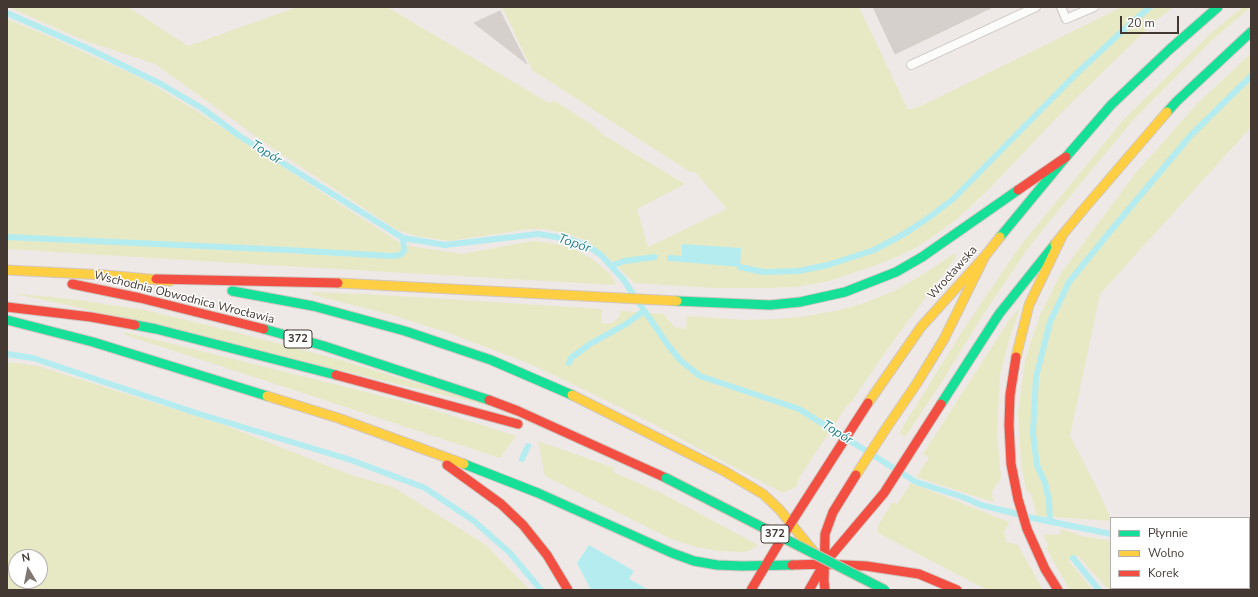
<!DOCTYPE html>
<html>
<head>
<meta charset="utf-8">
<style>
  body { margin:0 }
  #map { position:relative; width:1258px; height:597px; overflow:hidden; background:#eee9e6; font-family:"Nunito Sans",sans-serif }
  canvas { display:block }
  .frame { position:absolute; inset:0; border:8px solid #443833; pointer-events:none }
  .legend { position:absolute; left:1110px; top:517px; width:140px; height:72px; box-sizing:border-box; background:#fff; border:1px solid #b4afad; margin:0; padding:5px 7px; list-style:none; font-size:12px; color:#443833 }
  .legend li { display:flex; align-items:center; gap:8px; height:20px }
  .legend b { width:20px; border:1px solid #b4afad }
  .north { position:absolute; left:8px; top:549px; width:40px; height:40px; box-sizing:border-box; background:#fff; border:1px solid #b4afad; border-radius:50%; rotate:350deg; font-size:11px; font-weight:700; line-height:16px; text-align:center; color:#443833 }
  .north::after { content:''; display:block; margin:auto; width:14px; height:18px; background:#807672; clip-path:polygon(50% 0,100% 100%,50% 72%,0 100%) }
  .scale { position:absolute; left:1120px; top:16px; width:59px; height:18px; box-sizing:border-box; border:2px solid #443833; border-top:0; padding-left:5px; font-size:12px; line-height:14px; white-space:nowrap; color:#443833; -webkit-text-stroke:3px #fff; paint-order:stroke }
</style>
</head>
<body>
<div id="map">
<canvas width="1258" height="597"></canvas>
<div class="frame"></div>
<ul class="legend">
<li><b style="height:5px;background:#16e098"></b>Płynnie</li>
<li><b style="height:5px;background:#ffcf43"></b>Wolno</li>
<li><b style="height:5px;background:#f24e42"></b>Korek</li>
</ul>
<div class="north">N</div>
<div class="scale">20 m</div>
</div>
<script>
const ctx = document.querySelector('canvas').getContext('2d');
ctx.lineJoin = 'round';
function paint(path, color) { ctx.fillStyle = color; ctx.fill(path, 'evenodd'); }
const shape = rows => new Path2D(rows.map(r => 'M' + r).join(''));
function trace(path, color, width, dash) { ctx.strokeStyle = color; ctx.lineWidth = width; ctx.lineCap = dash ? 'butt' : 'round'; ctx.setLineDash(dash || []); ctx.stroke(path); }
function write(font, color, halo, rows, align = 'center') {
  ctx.font = font + ' "Nunito Sans",sans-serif'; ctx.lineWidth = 3; ctx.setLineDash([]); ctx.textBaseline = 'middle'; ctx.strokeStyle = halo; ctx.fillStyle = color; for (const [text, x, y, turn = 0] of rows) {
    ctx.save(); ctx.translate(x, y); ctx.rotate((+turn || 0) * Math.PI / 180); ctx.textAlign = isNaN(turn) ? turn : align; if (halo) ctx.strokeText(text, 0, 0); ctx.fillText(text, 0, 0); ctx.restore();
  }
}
paint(shape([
  [8,7,128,7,188,46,297,7,387,7,549,103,555,101,591,124,605,136,685,184,637,209,648,247,727,209,695,172,690,172,532,70,502,7,859,7,908,110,921,106,1122,7,1173,7,1152,24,1063,111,988,190,958,218,938,233,917,247,894,258,874,266,829,281,796,287,768,288,713,288,634,283,612,261,587,241,570,235,545,229,529,229,450,241,416,236,397,230,278,152,155,64,86,41],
  [1243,7,1251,7,1211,41,1134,119,1076,189,1029,247,986,310,943,380,905,437,899,433,965,327,1020,246,1124,119,1212,32],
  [7,19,46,35,143,79,195,110,403,245,462,254,521,243,534,241,556,244,576,250,595,261,611,275,616,285,250,264,7,249],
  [1251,53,1251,127,1100,294,1070,436,1097,488,1111,519,1111,521,1037,516,1031,494,1026,490,1021,463,1018,413,1025,360,1040,315,1061,273,1135,174,1195,106],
  [953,254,956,254,956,257,896,337,849,405,848,404,799,478,797,485,792,489,784,492,781,492,640,417,558,377,523,361,446,332,388,314,321,297,311,294,311,292,383,295,602,309,601,323,607,324,613,322,618,318,621,311,664,314,669,321,675,327,686,329,687,316,743,320,779,319,807,316,840,310,867,302,894,291,927,272],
  [10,293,71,299,145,310,227,330,344,361,498,408,63,304],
  [1020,307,1008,343,1000,375,997,433,1001,478,992,491,993,502,916,477,929,458,923,454,1010,319],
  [124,332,418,405,516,436,500,458,297,391,125,335],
  [7,362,38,366,224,425,351,475,393,487,486,545,530,590,7,590],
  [16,557,40,557,40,581,16,581],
  [538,441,615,468,613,472,663,494,758,545,749,551,740,552,719,551,696,547,669,538,545,476],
  [911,483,1009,522,1004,532,1006,542,1018,545,1043,590,987,590,878,533,878,525,893,502,897,504],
  [1061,529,1082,536,1111,541,1111,588,1249,588,1249,566,1251,566,1251,590,1109,590,1078,556,1068,560,1093,590,1070,590,1046,548,1048,545,1044,537,1046,534,1060,535]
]), '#e7e9c4');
paint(shape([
  [682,244,741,248,740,267,682,262],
  [589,545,634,571,629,579,649,590,591,590,577,563]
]), '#b5ecef');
trace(shape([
  [7,13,89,49,161,84,203,109,241,137,403,238,445,245,538,234,569,239,588,246,601,255,623,279,633,294],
  [7,237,288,250,392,256,400,255,404,251,403,238],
  [670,258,681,259],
  [611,266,624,261,655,257],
  [740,267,763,272,798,271,828,265,874,250,904,234,931,216,953,199,1076,74,1130,24,1150,7],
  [639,303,668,345,681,361,700,376,799,409,916,482,963,497,981,505,1017,514],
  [7,354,33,358,196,413,351,460,425,488,474,521,510,553,541,590],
  [569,363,571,358,590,344,626,324,644,311],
  [522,459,528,446],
  [1028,517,1111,534],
  [1050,522,1049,500,1045,483,1037,465,1033,433,1036,377,1050,322,1069,282,1108,234,1191,135,1251,76],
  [1073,558,1099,590],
  [1249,559,1251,560]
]), '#b5ecef', 6);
const building = shape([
  [873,7,993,7,895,54,873,7],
  [500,11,527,64,474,23,500,11]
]);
paint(building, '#d6d0cd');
trace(building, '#d6cfcc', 1);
const lane = shape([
  [1061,7,1066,19,1094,7],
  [911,65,1036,7]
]);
const fast = shape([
  [1167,112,1177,101,1251,32],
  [1000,237,1066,157,1111,105,1170,49,1218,7],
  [232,291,313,306,405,331,491,360,572,395],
  [677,301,770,305,800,302,845,292,896,272,922,257,1018,190],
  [7,320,93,342,267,396],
  [135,325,156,329,336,375],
  [264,329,324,346,489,400],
  [941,404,999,314,1055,244],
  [464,464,538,493,672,553,694,561,717,565,742,566,792,565]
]);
const slow = shape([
  [1055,244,1082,211,1167,112],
  [7,270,105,275,170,281],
  [338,283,677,301],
  [1016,357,1029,305,1063,234],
  [572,395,724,471,763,494,779,509,818,557],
  [267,396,338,418,464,464],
  [868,403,921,327,985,256,1000,237],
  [856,475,885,430,917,383,944,339,985,256]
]);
const jam = shape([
  [1018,190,1066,157],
  [156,279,338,283],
  [72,284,140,298,264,329],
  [7,307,91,317,135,325],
  [1016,357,1010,395,1009,425,1011,464,1018,499,1027,529,1045,569,1058,590],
  [336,375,518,424],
  [489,400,518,411,666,478],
  [447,465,501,504,523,525,547,555,568,590],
  [792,565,824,564,866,566,919,574,957,590],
  [751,590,791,523,868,403],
  [809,590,824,564,884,493,941,404],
  [825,590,824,581,825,534,833,512,856,475]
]);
trace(lane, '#cbc5c2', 10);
trace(fast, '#d1c6c0', 11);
trace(slow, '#d1c6c0', 11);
trace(jam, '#d1c6c0', 11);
trace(lane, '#fcfcfb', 8);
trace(fast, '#16e098', 9);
trace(slow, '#ffcf43', 9);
trace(jam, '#f24e42', 9);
const fastBridge = shape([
  [666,478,885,590]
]);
trace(fastBridge, '#d1beb3', 11, []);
trace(fastBridge, '#16e098', 9);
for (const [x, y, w] of [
  [298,339,28],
  [775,534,28]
]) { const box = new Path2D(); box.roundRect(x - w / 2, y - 9, w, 18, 3); ctx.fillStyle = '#fff'; ctx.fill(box); trace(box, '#443833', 1); }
write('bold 11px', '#443833', null, [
  ["372",298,339],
  ["372",775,534]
]);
write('12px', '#443833', '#fff', [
  ["Wrocławska",953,273,-48],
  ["Wschodnia Obwodnica Wrocławia",184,298,14]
]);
write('italic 13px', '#23828b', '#fff', [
  ["Topór",266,153,32],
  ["Topór",574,244,19],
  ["Topór",837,433,32]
]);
</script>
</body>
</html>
